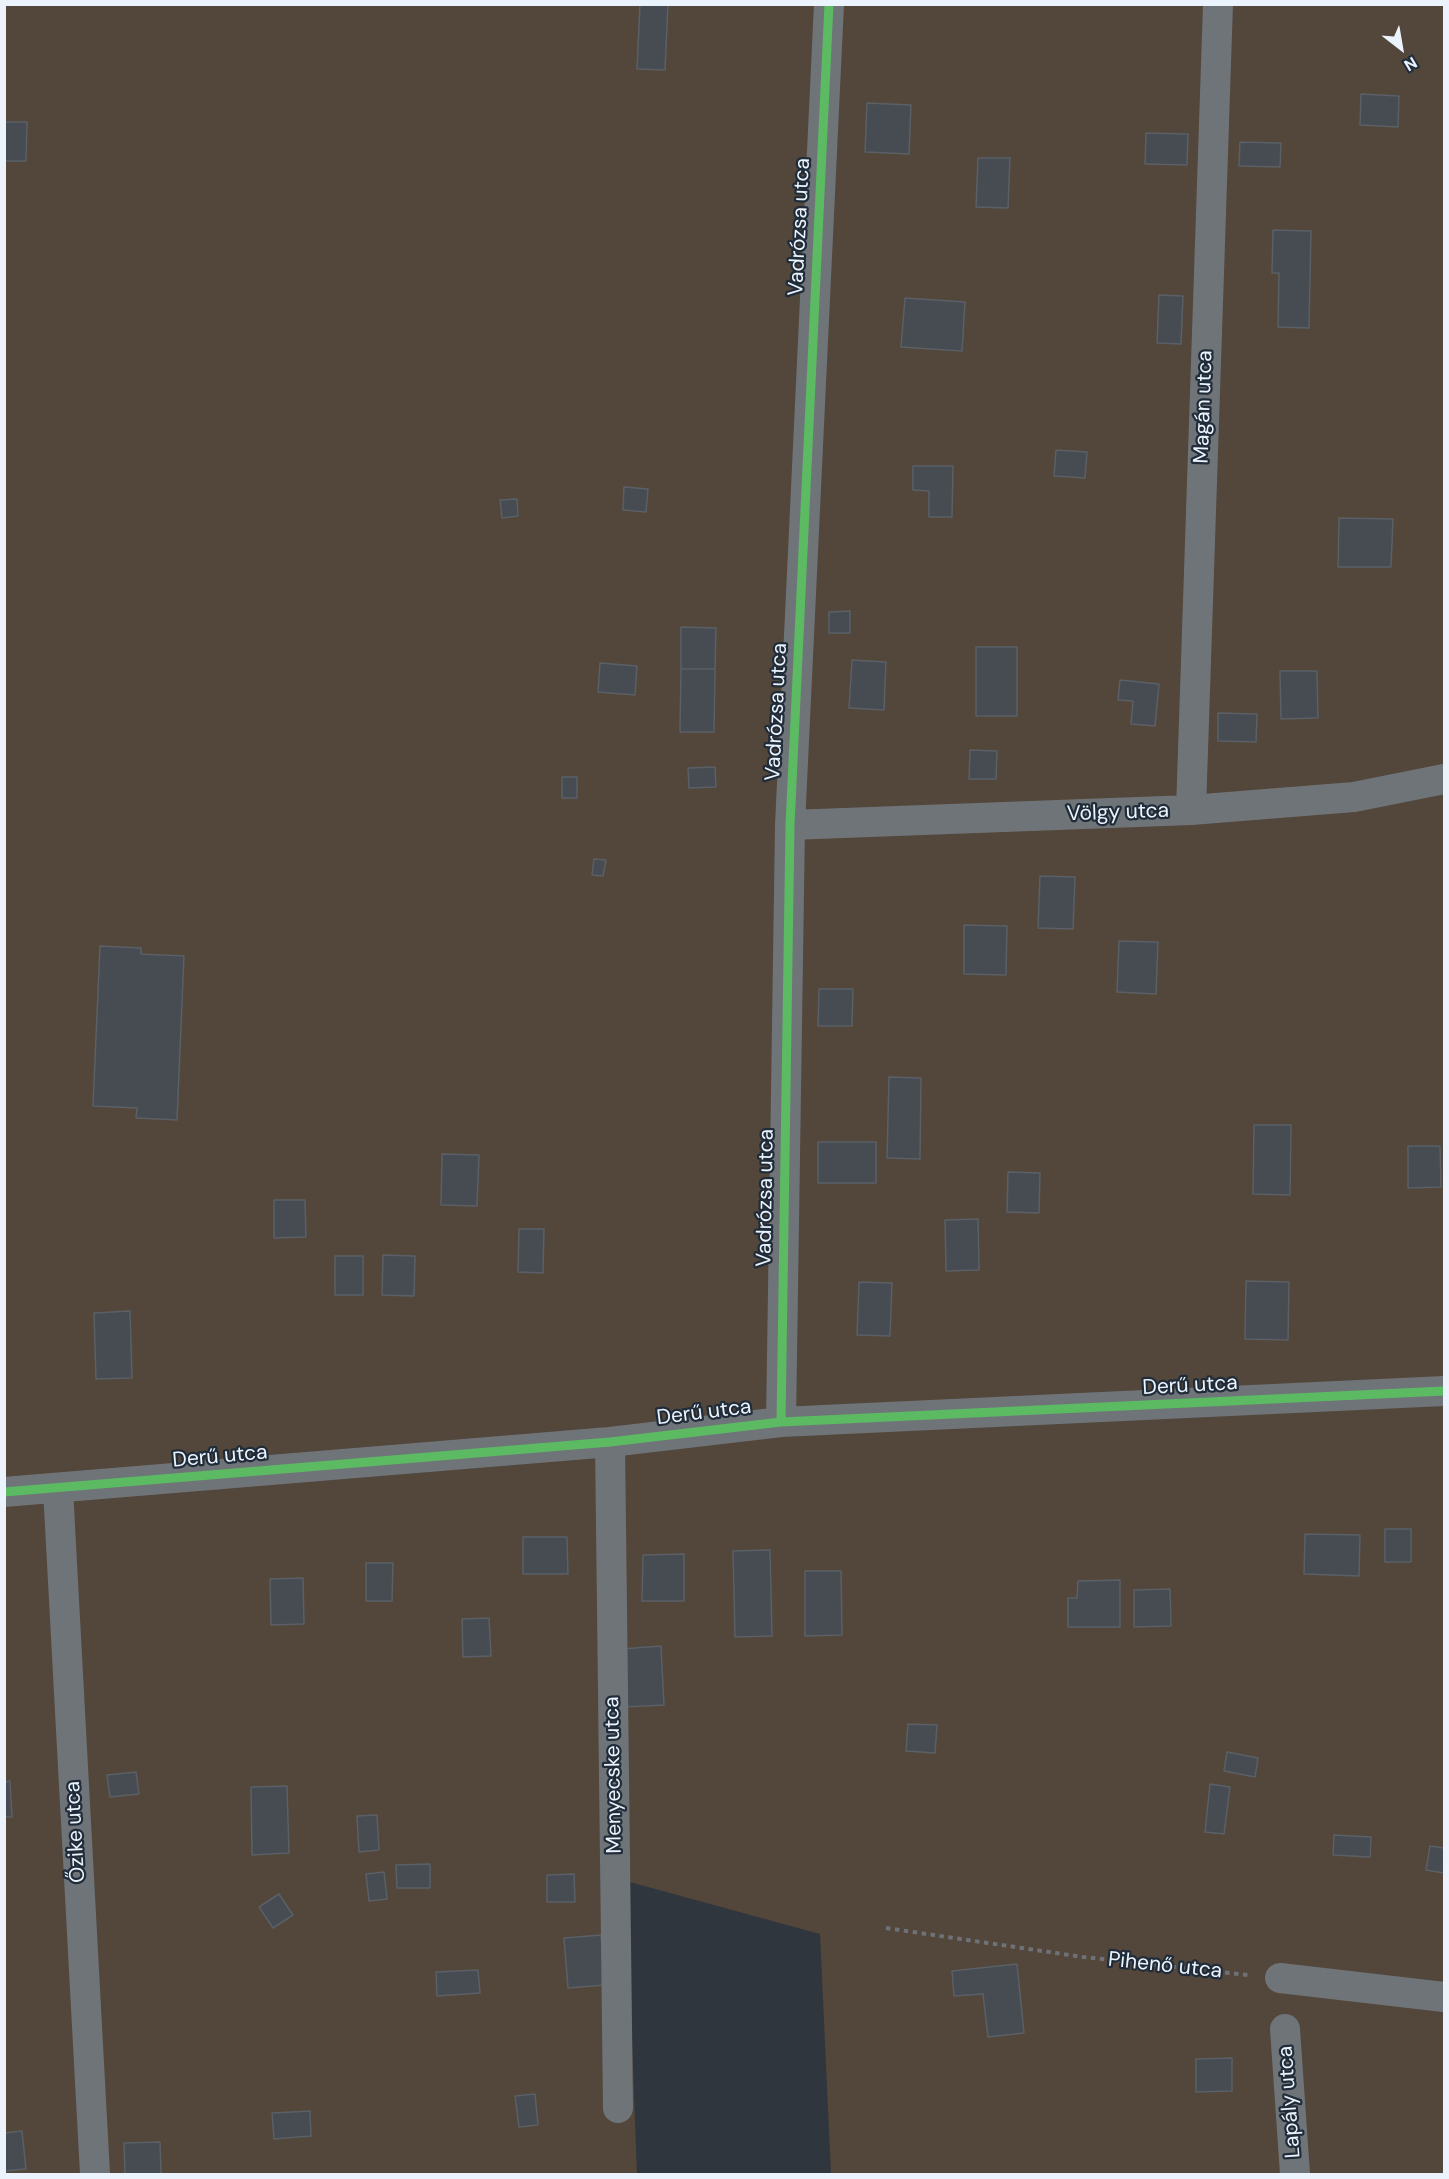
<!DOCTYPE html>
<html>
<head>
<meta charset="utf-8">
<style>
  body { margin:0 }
  #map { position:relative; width:1449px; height:2179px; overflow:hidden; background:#2f363d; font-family:"DM Sans",sans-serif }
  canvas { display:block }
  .frame { position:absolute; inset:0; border:6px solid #ebf3fc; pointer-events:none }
  .north { position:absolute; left:1371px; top:18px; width:60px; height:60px; -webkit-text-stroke:4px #202c39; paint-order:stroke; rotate:149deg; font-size:16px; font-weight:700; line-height:24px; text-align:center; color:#ebf3fc }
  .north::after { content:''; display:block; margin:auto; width:21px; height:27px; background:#ebf3fc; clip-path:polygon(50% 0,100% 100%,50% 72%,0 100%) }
</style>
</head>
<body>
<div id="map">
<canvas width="1449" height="2179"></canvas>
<div class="frame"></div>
<div class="north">N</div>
</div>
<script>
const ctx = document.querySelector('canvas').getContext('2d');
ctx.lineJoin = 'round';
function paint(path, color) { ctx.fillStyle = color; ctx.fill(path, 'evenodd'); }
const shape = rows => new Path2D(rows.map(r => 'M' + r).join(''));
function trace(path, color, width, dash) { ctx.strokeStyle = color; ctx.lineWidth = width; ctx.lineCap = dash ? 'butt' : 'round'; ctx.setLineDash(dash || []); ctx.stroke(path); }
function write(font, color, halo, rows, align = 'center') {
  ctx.font = font + ' "DM Sans",sans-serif'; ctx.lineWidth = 4.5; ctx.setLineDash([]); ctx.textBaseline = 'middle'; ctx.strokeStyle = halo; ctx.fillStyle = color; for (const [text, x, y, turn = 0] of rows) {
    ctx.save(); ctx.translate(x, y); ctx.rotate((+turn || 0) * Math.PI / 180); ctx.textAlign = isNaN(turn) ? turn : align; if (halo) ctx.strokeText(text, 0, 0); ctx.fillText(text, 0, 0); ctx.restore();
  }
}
paint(shape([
  [5,5,1444,5,1444,2174,831,2174,820,1934,626,1881,637,2174,5,2174]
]), '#53463a');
const building = shape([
  [640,4,668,4,665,70,637,69,640,4],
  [1361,94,1399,96,1398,127,1360,125,1361,94],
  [867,103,911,105,909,154,865,152,867,103],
  [4,122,27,122,26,161,4,161,4,122],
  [1146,133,1188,134,1187,165,1145,164,1146,133],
  [1240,142,1281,143,1280,167,1239,166,1240,142],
  [978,158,1010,158,1008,208,976,207,978,158],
  [1273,230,1311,231,1309,328,1278,327,1279,273,1272,273,1273,230],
  [1159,295,1183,296,1181,344,1157,343,1159,295],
  [905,298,965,302,962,351,901,347,905,298],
  [1056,450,1087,452,1085,478,1054,476,1056,450],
  [913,466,953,466,952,517,929,517,929,491,913,490,913,466],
  [624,487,648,489,646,512,623,510,624,487],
  [517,499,518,516,502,518,500,500,517,499],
  [1339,518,1393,519,1391,567,1338,567,1339,518],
  [850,611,850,633,829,633,829,612,850,611],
  [681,627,716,628,715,669,681,669,681,627],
  [976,647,1017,647,1017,716,976,716,976,647],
  [852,660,886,662,884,710,849,708,852,660],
  [600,663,637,666,635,695,598,692,600,663],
  [681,669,715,669,714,732,680,732,681,669],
  [1280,671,1317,671,1318,718,1281,719,1280,671],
  [1120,680,1159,684,1155,726,1131,724,1133,701,1118,700,1120,680],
  [1218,713,1257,714,1256,742,1218,741,1218,713],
  [970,750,997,751,996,779,969,779,970,750],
  [715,767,716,787,689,788,688,768,715,767],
  [562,777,577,777,577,798,562,798,562,777],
  [594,859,606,860,603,876,592,875,594,859],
  [1040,876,1075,877,1073,929,1038,928,1040,876],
  [964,925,1007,926,1006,975,964,974,964,925],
  [1119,941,1158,942,1156,994,1117,992,1119,941],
  [100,946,141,948,141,954,184,956,177,1120,136,1118,137,1108,93,1106,100,946],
  [819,989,853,989,852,1026,818,1026,819,989],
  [889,1077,921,1078,920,1159,887,1158,889,1077],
  [1254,1125,1291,1125,1290,1195,1253,1194,1254,1125],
  [818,1142,876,1142,876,1183,818,1183,818,1142],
  [1408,1146,1440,1146,1441,1187,1408,1188,1408,1146],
  [442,1154,479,1155,477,1206,441,1205,442,1154],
  [1008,1172,1040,1173,1039,1213,1007,1212,1008,1172],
  [274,1200,305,1200,306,1237,274,1238,274,1200],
  [978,1219,979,1270,946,1271,945,1220,978,1219],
  [519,1229,544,1229,543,1273,518,1272,519,1229],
  [383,1255,415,1256,414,1296,382,1295,383,1255],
  [335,1256,363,1256,363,1295,335,1295,335,1256],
  [1246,1281,1289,1282,1288,1340,1245,1339,1246,1281],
  [859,1282,892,1283,890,1336,857,1335,859,1282],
  [130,1311,132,1378,96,1379,94,1313,130,1311],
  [1385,1529,1411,1529,1411,1562,1385,1562,1385,1529],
  [1305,1534,1360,1535,1359,1576,1304,1574,1305,1534],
  [523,1537,567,1537,568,1574,523,1574,523,1537],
  [770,1550,772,1636,735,1637,733,1551,770,1550],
  [684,1554,684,1601,642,1601,643,1555,684,1554],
  [366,1563,393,1563,392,1601,366,1601,366,1563],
  [805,1571,841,1571,842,1635,805,1636,805,1571],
  [303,1578,304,1624,271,1625,270,1579,303,1578],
  [1120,1580,1120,1627,1068,1627,1068,1598,1077,1598,1078,1581,1120,1580],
  [1170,1589,1171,1626,1134,1627,1134,1590,1170,1589],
  [489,1618,491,1656,463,1657,462,1619,489,1618],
  [661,1646,664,1705,625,1707,622,1649,661,1646],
  [908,1724,937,1725,935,1753,906,1751,908,1724],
  [1227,1752,1258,1758,1255,1777,1224,1771,1227,1752],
  [136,1772,139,1794,110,1797,107,1775,136,1772],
  [10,1781,12,1817,4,1817,4,1782,10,1781],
  [1210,1784,1230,1787,1224,1834,1205,1832,1210,1784],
  [287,1786,289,1853,252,1855,251,1787,287,1786],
  [377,1815,379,1850,359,1852,357,1816,377,1815],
  [1334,1835,1371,1837,1370,1857,1333,1855,1334,1835],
  [1430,1846,1444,1848,1444,1873,1426,1870,1430,1846],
  [430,1864,430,1888,397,1888,396,1865,430,1864],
  [384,1872,387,1899,369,1901,366,1874,384,1872],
  [574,1874,575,1902,547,1902,547,1875,574,1874],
  [279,1894,293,1915,273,1928,259,1907,279,1894],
  [601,1935,605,1985,568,1988,564,1938,601,1935],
  [1017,1964,1024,2033,988,2037,983,1994,954,1996,952,1971,1017,1964],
  [478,1970,480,1993,437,1996,436,1972,478,1970],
  [1232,2058,1232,2091,1196,2092,1196,2059,1232,2058],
  [535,2094,538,2125,519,2127,515,2096,535,2094],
  [310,2111,311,2136,274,2139,272,2113,310,2111],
  [22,2131,26,2169,4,2171,4,2133,22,2131],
  [160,2142,161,2174,125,2174,124,2143,160,2142]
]);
paint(building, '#464c52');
trace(building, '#5a6066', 1.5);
trace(shape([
  [886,1928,1083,1957,1248,1975]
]), '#6e7278', 4, [4.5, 4.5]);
trace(shape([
  [1191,810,1218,4],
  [790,825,1191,810,1354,797,1444,779],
  [781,1422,790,825,829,4],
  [610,1442,618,2108],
  [58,1489,95,2174],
  [4,1492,610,1442,781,1422,1444,1391],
  [1280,1978,1444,1997],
  [1285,2029,1295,2174]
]), '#6f7479', 30);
trace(shape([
  [781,1422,790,825,829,4],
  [4,1492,610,1442,781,1422,1444,1391]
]), '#5cba63', 9);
write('21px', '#ebf3fc', '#202c39', [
  ["Vadrózsa utca",800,227,-87],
  ["Magán utca",1204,407,-88],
  ["Vadrózsa utca",777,712,-87],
  ["Völgy utca",1118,813,-2],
  ["Vadrózsa utca",766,1198,-89],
  ["Derű utca",1190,1386,-3],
  ["Derű utca",704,1413,-7],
  ["Derű utca",220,1457,-5],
  ["Menyecske utca",614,1775,-91],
  ["Őzike utca",76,1832,-93],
  ["Pihenő utca",1165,1966,6],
  ["Lapály utca",1290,2102,-94]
]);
</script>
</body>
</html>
